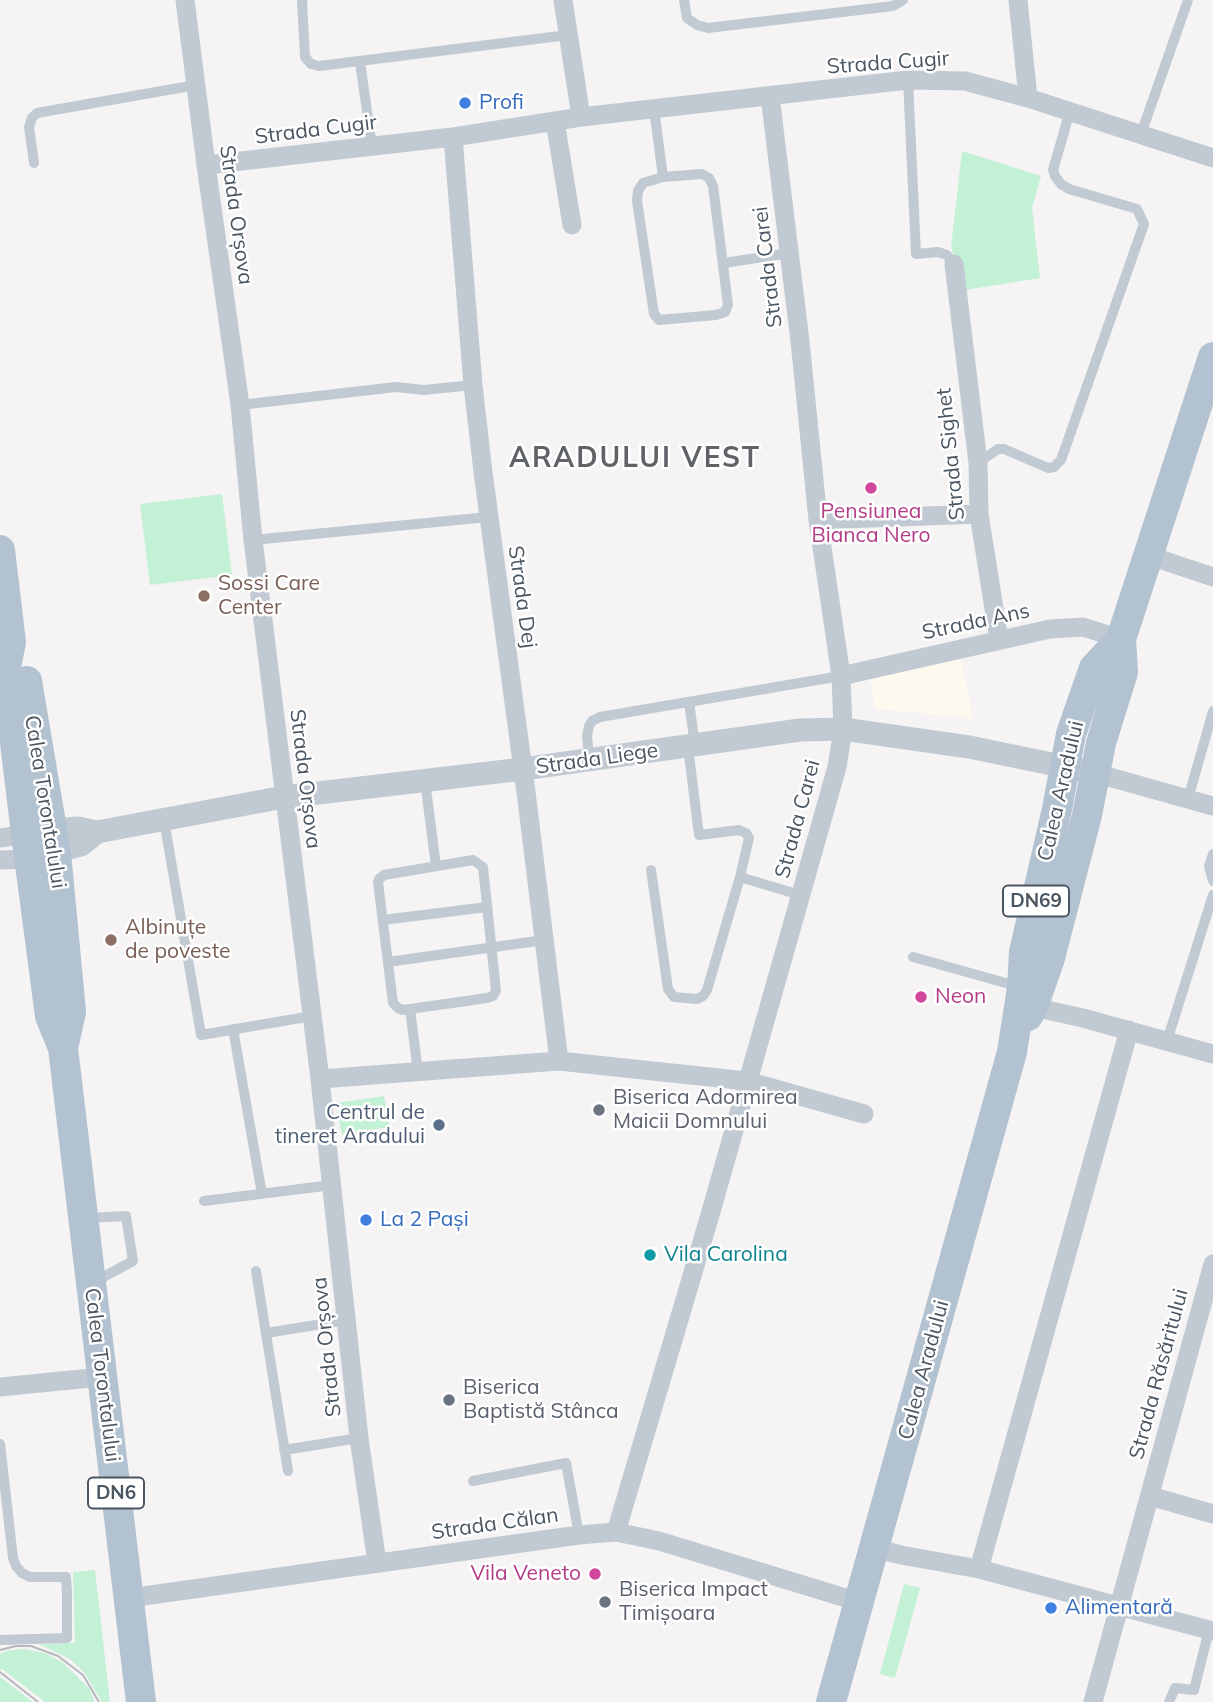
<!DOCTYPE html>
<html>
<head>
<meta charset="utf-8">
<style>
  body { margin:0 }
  canvas { display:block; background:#f5f3f3 }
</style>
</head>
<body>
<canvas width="1213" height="1702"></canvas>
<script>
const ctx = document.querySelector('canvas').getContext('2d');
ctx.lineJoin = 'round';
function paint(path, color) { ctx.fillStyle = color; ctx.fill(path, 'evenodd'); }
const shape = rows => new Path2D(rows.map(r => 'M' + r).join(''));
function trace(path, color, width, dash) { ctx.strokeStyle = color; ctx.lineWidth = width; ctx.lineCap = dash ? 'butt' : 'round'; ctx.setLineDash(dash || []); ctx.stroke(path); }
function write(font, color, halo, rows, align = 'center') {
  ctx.font = font + ' Mulish,sans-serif'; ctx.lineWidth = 5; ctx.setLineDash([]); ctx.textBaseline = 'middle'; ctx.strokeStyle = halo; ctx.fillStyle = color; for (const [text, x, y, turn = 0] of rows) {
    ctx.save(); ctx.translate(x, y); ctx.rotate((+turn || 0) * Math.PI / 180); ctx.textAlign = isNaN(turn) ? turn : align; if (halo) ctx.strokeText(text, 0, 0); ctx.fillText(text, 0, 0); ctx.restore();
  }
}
paint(shape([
  [961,658,973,718,875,709,870,679]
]), '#fdf9ef');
paint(shape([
  [962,151,1041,176,1032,208,1040,278,965,290,951,247],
  [222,494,232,575,150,585,140,504],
  [384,1096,390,1127,342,1134,336,1103],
  [95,1570,110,1702,102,1702,84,1672,70,1659,39,1644,75,1643,73,1572],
  [904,1584,920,1588,895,1678,880,1674],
  [24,1649,44,1653,62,1662,89,1688,95,1702,45,1702,2,1669,0,1670,0,1654,10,1650],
  [0,1677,33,1702,0,1702]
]), '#c3f1d5');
trace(shape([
  [302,0,305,57,311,64,319,66,568,35],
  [684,0,687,18,697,25,708,28,893,6,903,0],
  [360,62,372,146],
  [908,80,916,254,938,252,947,255,954,264],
  [654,109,663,177],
  [1141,134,1188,0],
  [34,163,29,127,32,118,37,113,196,85],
  [702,174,709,178,713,186,728,305,725,312,716,315,659,320,654,314,637,201,638,191,643,183,663,177,702,174],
  [724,263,789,253],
  [240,405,396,387,424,390,473,385],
  [978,463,998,449,1004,449,1048,468,1054,467,1061,460,1144,224,1137,209,1069,189,1061,184,1055,176,1053,170,1070,111],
  [253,540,488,517],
  [689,702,695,745],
  [589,759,587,736,589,726,592,721,600,717,841,676],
  [425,781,436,866],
  [1188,799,1213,711],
  [164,820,201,1035,312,1016],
  [1213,854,1209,866,1213,881],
  [473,860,483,867,496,991,493,996,487,998,403,1010,398,1008,393,1003,378,882,379,879,384,875,473,860],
  [651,870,668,989,674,997,697,999,703,996,707,990,740,877,749,838,746,833,739,830,699,835,688,747],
  [740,877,800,895],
  [383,920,487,907],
  [913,957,1020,987],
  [388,962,544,940],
  [410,1009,418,1072],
  [233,1029,262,1194],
  [1167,1041,1213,895],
  [204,1201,332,1185],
  [88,1218,126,1216,133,1261,94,1282],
  [256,1271,288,1471],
  [266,1333,347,1320],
  [0,1444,13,1558,16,1566,22,1573,30,1577,66,1577,67,1593,67,1638,0,1640],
  [284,1450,359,1438],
  [473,1481,566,1463,579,1535],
  [1169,1702,1175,1688,1194,1690,1209,1630]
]), '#c1cad2', 10);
trace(shape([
  [185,0,206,165,240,405,253,540,320,1079,359,1438,377,1563],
  [563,0,581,117],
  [1018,0,1028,98],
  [555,121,572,225],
  [453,137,473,385,483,472,526,792,559,1061],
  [206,165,453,137,581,117,908,80,965,81,1028,98,1213,158],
  [954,264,978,463,979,514,999,640],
  [818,520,979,514],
  [1147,555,1213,577],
  [841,676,1050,629,1083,627,1121,639],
  [1095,773,1213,806],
  [0,838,26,834],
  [0,860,29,859],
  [1033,1007,1083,1018,1213,1054],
  [320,1079,559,1061,747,1081,864,1114],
  [0,1387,101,1377],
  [1150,1496,1213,1514],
  [616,1532,710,1215,837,767,843,729,841,676,818,520,800,341,770,96],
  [874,1548,901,1555,979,1569,1213,1631],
  [979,1569,1129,1030],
  [129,1598,579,1535,616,1532,659,1541,859,1602],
  [1093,1702,1213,1264]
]), '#c1cad2', 19);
trace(shape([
  [36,832,78,828,97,832,284,797,523,769,800,730,843,729,969,747,1081,770],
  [42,856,81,845,97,832]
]), '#c1cad2', 23);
trace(shape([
  [0,550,11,642,6,667,26,834,50,1016,63,1048,141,1702],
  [27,681,56,853,71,1012,63,1048],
  [1028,1016,1033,1007,1050,958,1087,815,1101,743,1123,672,1121,639,1213,357],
  [831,1702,1012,1052,1022,988,1024,952,1057,809,1071,734,1094,668,1121,639]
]), '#b3c2d1', 30);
trace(shape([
  [0,1650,16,1646,31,1646,58,1656,83,1675,99,1702],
  [0,1672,38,1702]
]), '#b5b8bd', 2);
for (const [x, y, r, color] of [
  [465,103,7,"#3f7fe0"],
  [871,488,7,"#d1479c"],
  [204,596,7,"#8d6e63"],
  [111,940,7,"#8d6e63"],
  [921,997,7,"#d1479c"],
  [599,1110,7,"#6b7280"],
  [439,1125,7,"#5c6f8a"],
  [366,1220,7,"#3f7fe0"],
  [650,1255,7,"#0f9aa8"],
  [449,1400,7,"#6b7280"],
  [595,1574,7,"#d1479c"],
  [605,1602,7,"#6b7280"],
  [1051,1608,7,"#3f7fe0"]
]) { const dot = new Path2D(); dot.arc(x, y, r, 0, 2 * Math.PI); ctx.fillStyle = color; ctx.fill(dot); trace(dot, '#fff', 2.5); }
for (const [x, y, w] of [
  [1036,901,66],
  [116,1493,56]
]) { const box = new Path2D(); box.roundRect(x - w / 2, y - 15.5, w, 31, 5); ctx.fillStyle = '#fff'; ctx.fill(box); trace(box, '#4a5661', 2); }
write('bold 19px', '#4a5661', null, [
  ["DN69",1036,901],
  ["DN6",116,1493]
]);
write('21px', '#4a5661', '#fff', [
  ["Strada Cugir",888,63,-4],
  ["Strada Cugir",316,130,-7],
  ["Strada Orșova",236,215,82],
  ["Strada Carei",768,267,-97],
  ["Strada Sighet",951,454,-96],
  ["Strada Dej",522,597,82],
  ["Strada Ans",976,622,-12],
  ["Strada Liege",597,759,-8],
  ["Strada Orșova",305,779,83],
  ["Calea Aradului",1061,791,-77],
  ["Calea Torontalului",45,802,81],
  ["Strada Carei",798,819,-75],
  ["Strada Orșova",327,1347,-96],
  ["Calea Aradului",924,1370,-75],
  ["Strada Răsăritului",1159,1374,-75],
  ["Calea Torontalului",102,1375,83],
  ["Strada Călan",495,1524,-8]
]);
write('21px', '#366cbe', '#fff', [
  ["Profi",479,103],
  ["La 2 Pași",380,1220],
  ["Alimentară",1065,1608]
], 'left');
write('21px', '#b23c85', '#fff', [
  ["Pensiunea",871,512],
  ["Bianca Nero",871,536],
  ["Neon",935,997,"left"],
  ["Vila Veneto",581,1574,"right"]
]);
write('21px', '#785e54', '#fff', [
  ["Sossi Care",218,584],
  ["Center",218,608],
  ["Albinuțe",125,928],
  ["de poveste",125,952]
], 'left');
write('21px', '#5b616d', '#fff', [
  ["Biserica Adormirea",613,1098],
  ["Maicii Domnului",613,1122],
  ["Biserica",463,1388],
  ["Baptistă Stânca",463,1412],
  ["Biserica Impact",619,1590],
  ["Timișoara",619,1614]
], 'left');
write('21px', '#4e5e75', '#fff', [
  ["Centrul de",425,1113],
  ["tineret Aradului",425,1137]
], 'right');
write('21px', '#0d838f', '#fff', [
  ["Vila Carolina",664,1255]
], 'left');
ctx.letterSpacing = '2px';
write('bold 28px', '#5f6368', '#fff', [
  ["ARADULUI VEST",635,459]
]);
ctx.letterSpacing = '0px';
</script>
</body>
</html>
